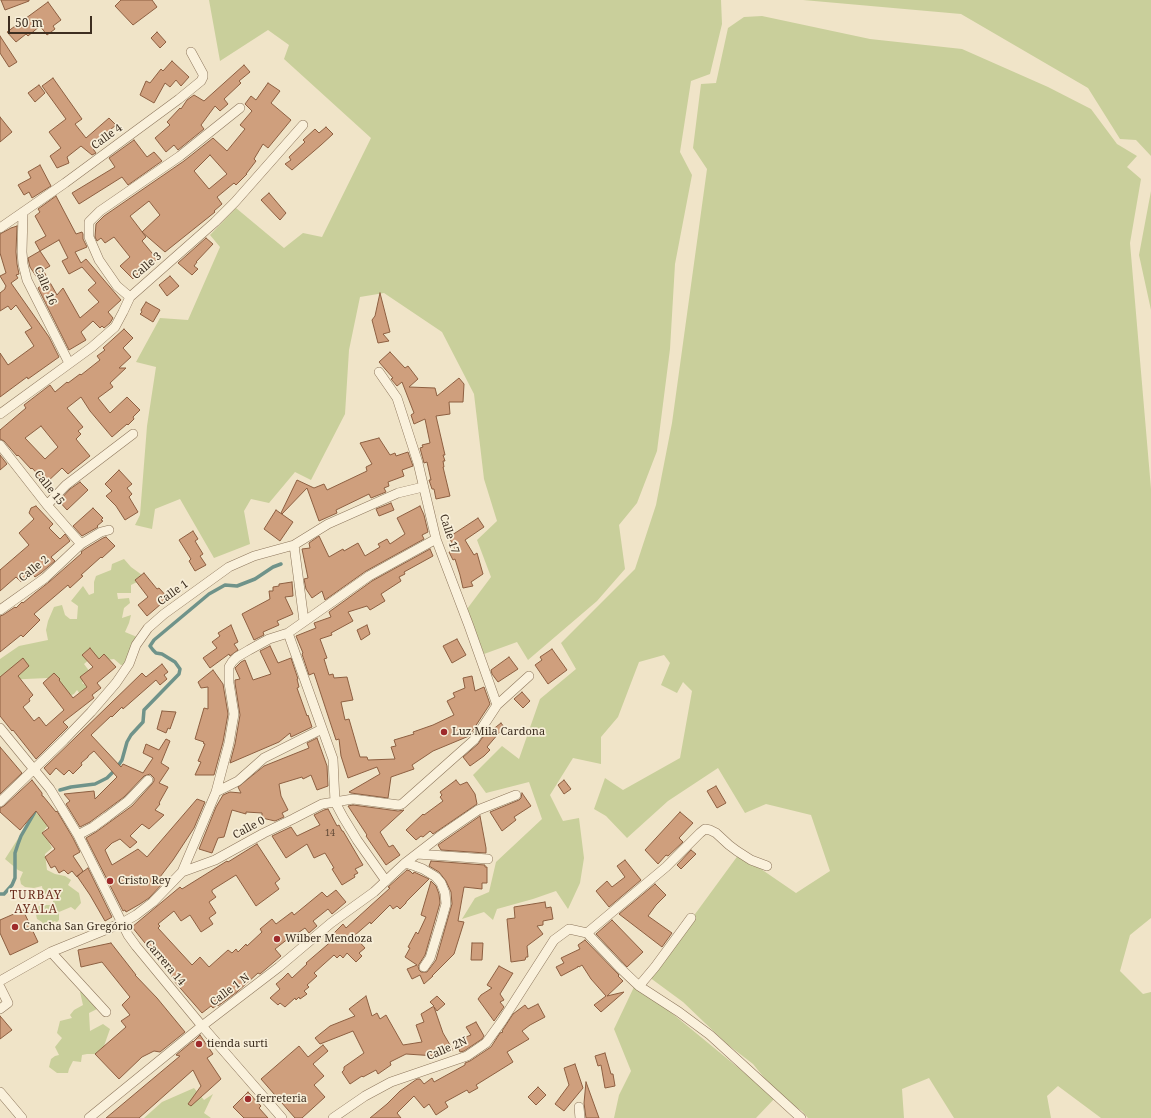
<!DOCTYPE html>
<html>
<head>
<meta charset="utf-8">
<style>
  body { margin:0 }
  #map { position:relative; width:1151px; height:1118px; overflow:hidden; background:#f0e4c8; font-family:"Noto Serif",serif }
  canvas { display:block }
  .scale { position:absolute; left:8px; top:16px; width:84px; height:18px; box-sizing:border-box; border:2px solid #3d2e20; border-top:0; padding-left:5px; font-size:12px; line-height:14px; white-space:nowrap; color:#3d2e20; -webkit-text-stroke:3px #f7eed8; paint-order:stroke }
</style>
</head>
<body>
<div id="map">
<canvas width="1151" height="1118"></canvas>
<div class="scale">50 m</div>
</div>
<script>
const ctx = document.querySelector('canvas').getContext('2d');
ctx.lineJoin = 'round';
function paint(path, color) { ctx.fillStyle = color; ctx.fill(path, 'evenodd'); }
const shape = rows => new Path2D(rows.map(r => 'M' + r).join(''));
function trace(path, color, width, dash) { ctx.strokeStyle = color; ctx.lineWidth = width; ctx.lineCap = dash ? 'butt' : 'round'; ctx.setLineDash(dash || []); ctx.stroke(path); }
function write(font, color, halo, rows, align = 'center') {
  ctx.font = font + ' "Noto Serif",serif'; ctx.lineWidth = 3.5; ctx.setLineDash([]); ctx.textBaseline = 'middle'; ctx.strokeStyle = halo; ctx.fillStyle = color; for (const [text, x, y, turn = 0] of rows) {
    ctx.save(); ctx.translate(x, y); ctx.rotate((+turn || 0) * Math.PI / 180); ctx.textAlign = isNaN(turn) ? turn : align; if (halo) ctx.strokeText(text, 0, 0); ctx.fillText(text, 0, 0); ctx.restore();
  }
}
paint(shape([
  [209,0,721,0,722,24,710,74,691,81,680,152,692,175,675,264,670,349,657,451,637,503,619,525,625,569,597,601,528,660,517,642,484,654,467,609,491,577,477,540,497,521,484,479,474,394,442,332,384,293,360,297,349,350,345,414,311,480,295,472,269,503,251,499,244,511,250,544,214,558,180,499,155,509,152,529,135,525,140,515,147,426,156,367,136,362,160,318,188,320,220,247,210,235,236,208,284,248,303,233,322,237,371,138,284,59,289,45,268,30,220,61],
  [803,0,1151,0,1151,156,1136,140,1120,139,1088,88,961,14],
  [762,16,870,39,962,49,1048,87,1091,109,1117,144,1137,156,1127,167,1141,179,1130,243,1151,489,1151,918,1130,935,1120,971,1143,994,1151,992,1151,1118,1101,1118,1058,1086,1047,1096,1051,1118,954,1118,929,1078,902,1089,904,1118,808,1118,802,1111,779,1096,753,1064,727,1044,683,1002,649,977,739,854,796,893,830,871,811,815,766,804,745,813,718,768,668,801,627,838,606,816,594,809,605,778,623,790,680,758,692,691,683,682,677,693,661,685,670,663,664,655,639,662,618,717,601,737,601,764,573,758,550,795,563,821,579,818,584,858,580,883,568,909,556,891,533,899,497,909,493,920,484,912,462,919,475,898,489,892,496,862,542,819,529,782,486,793,473,775,502,746,519,759,540,699,576,669,561,643,635,569,656,505,672,423,707,169,693,148,701,84,716,83,728,28,744,17],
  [1151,191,1151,310,1139,255],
  [124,559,131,567,142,575,137,582,131,585,131,593,117,593,118,599,129,598,130,603,124,608,122,618,131,615,129,623,125,632,137,637,129,664,121,665,114,659,106,660,99,658,91,658,84,664,90,672,82,683,89,687,80,694,77,690,74,694,69,696,48,678,3,680,0,678,0,659,19,646,48,640,46,630,48,621,54,607,62,605,65,615,70,619,77,619,78,606,71,601,83,586,89,595,94,593,94,582,96,576,111,570,112,564],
  [35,812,43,819,50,823,42,833,49,842,52,848,45,854,47,870,55,874,65,876,71,880,68,885,79,893,81,903,75,910,71,907,59,912,59,920,57,922,54,921,50,927,44,927,42,922,37,919,35,910,40,905,53,905,53,896,49,891,46,894,43,893,42,886,34,888,25,887,21,884,20,879,23,872,18,870,5,859],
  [634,987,668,1010,775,1098,756,1118,614,1118,619,1095,631,1071,614,1029],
  [86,990,97,1003,97,1009,89,1013,90,1031,103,1024,110,1029,104,1046,95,1054,87,1054,82,1055,81,1062,73,1061,69,1069,68,1073,57,1073,49,1067,51,1059,55,1056,59,1055,55,1047,62,1038,57,1033,60,1021,72,1018,70,1015,74,1010,83,1005,80,992],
  [194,1088,204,1100,213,1094,204,1113,211,1118,144,1118,162,1102]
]), '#c9cf9b');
trace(shape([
  [60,790,71,787,95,784,107,778,116,769,122,760,127,742,131,735,143,722,144,710,179,674,180,669,175,662,162,654,156,653,153,650,150,646,154,640,209,594,225,585,237,586,255,579,273,567,281,564],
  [0,894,4,894,12,885,15,878,15,853,18,844,21,836,36,810]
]), '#6f938a', 3.5);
const building = shape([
  [1,0,29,0,29,1,5,10,1,0],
  [121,0,152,0,157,7,133,25,115,6,121,0],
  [48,2,61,20,53,26,55,29,47,35,40,26,28,36,26,34,16,42,7,32,48,2],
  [157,32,166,42,160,48,151,38,157,32],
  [0,36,17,62,9,67,0,53,0,36],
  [172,61,189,77,181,86,176,80,170,87,165,83,154,103,140,95,146,81,150,83,161,69,163,71,172,61],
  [244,65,250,72,239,81,241,83,224,99,228,104,220,111,215,106,201,125,204,129,178,150,174,145,166,152,155,138,170,125,167,122,180,108,181,109,187,100,194,95,204,101,244,65],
  [53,78,82,119,75,124,86,138,109,118,116,125,91,146,96,153,92,155,81,146,67,157,69,163,57,168,50,156,61,148,49,132,66,119,42,86,53,78],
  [268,83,280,91,271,103,291,120,268,148,263,144,254,159,256,161,246,174,247,174,236,185,234,183,217,197,222,204,214,211,215,212,165,252,142,232,160,215,149,201,130,216,146,237,142,241,157,259,145,269,144,268,133,279,120,266,130,257,114,237,105,243,101,238,97,241,95,237,96,224,104,216,184,161,213,138,227,151,245,129,240,125,252,111,245,104,251,96,256,100,268,83],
  [210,155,227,174,209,189,194,171,210,155],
  [39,85,45,93,35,102,28,93,39,85],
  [0,117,12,132,0,142,0,117],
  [326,127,333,134,321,145,292,170,285,164,291,160,289,157,305,142,303,140,315,129,319,133,326,127],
  [134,140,147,157,154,152,162,161,128,185,122,177,79,204,72,193,115,167,109,158,134,140],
  [40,165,51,186,32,198,29,192,24,195,18,185,31,178,28,172,40,165],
  [269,193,286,213,280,220,261,200,269,193],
  [56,196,76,234,82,232,83,234,83,239,87,247,75,252,81,263,86,259,121,300,108,312,113,318,110,323,104,328,102,326,100,328,93,321,81,332,86,340,69,350,38,288,42,285,30,267,29,263,28,258,40,251,35,242,46,236,35,216,40,212,38,209,56,196],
  [59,240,68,258,62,261,69,274,82,267,96,283,88,290,99,302,80,318,63,288,57,295,43,270,50,266,40,251,59,240],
  [17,226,16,252,17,264,19,274,16,275,18,278,11,283,49,337,59,357,28,379,27,377,0,397,0,353,8,365,34,346,25,332,32,328,16,305,11,310,8,306,0,311,0,293,5,289,5,288,6,286,0,276,6,273,0,253,0,234,11,228,17,226],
  [206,238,213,244,196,262,197,262,194,266,198,269,192,275,178,263,206,238],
  [170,276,179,286,167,296,159,285,170,276],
  [380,293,390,332,383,334,389,341,378,343,372,320,375,316,380,293],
  [146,302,160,310,153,322,140,314,142,312,141,310,146,302],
  [124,329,133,338,123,348,131,357,119,368,126,368,110,383,113,387,98,398,110,413,127,397,140,410,133,417,134,419,128,425,127,424,112,437,90,411,81,397,67,408,83,427,78,431,81,434,76,439,90,456,68,474,62,468,46,483,32,468,31,469,18,455,17,456,4,441,0,439,0,430,26,408,24,405,50,385,55,392,67,382,68,383,80,374,81,375,100,360,97,356,105,350,103,348,124,329],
  [41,426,58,447,45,459,25,438,41,426],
  [390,352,405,368,408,366,418,379,409,387,435,388,437,396,459,378,464,384,463,402,449,402,450,414,436,416,445,455,443,455,445,461,443,461,444,467,443,467,450,496,436,499,434,489,432,489,429,480,431,480,427,462,424,463,420,448,423,447,422,445,430,443,425,419,414,424,411,415,414,413,402,382,397,386,391,379,393,378,379,362,390,352],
  [379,438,390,455,395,453,396,456,408,452,413,466,402,470,404,476,388,482,389,486,384,488,386,492,371,498,369,494,336,510,337,513,319,521,307,488,282,514,281,513,297,480,314,488,324,484,327,490,367,471,366,467,372,464,360,443,379,438],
  [0,455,7,464,0,470,0,455],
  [119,470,132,484,127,488,132,494,129,497,138,512,125,520,116,506,106,496,112,491,105,484,119,470],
  [80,482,88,490,67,510,59,501,70,489,80,482],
  [391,503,394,510,379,516,376,509,391,503],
  [36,506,53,524,49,528,60,539,65,534,70,541,51,557,55,561,41,573,35,577,31,573,21,582,16,577,0,591,0,570,29,545,19,533,34,519,29,513,31,508,36,506],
  [420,506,424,515,428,532,422,535,424,539,366,571,325,600,322,591,312,598,306,589,304,579,308,578,302,549,310,548,309,543,319,536,329,557,343,549,344,551,358,543,365,556,380,547,378,544,387,539,390,544,405,534,397,518,420,506],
  [93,508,103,518,101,520,103,521,97,526,98,527,82,536,73,526,93,508],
  [276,510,293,522,280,541,264,529,276,510],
  [478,518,484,527,465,540,474,555,477,553,483,574,471,582,473,586,463,588,460,575,455,559,453,560,449,552,455,549,449,537,478,518],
  [193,531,198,539,195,541,203,554,200,556,206,565,195,571,189,561,191,559,179,540,193,531],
  [106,537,115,546,102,558,101,557,81,575,83,576,70,588,68,585,34,614,40,620,23,637,21,635,0,652,0,616,3,615,15,607,16,608,22,602,23,603,35,593,49,582,82,553,81,552,85,549,103,538,106,537],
  [430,549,433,556,404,572,405,574,399,577,401,581,381,594,385,601,370,610,367,606,348,612,353,621,331,633,332,635,320,639,327,658,324,659,329,675,333,674,334,678,347,677,353,700,341,702,345,720,349,719,360,757,367,757,368,760,395,759,391,747,396,746,394,740,414,734,413,732,433,725,454,715,447,701,455,697,453,693,465,688,463,678,472,676,475,691,484,687,490,704,469,736,433,751,412,765,414,769,391,777,388,798,351,793,349,792,380,774,377,767,348,778,341,756,339,739,336,740,314,673,309,675,302,654,303,653,296,636,316,628,314,623,331,617,329,612,372,581,430,549],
  [144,573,157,589,159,588,168,598,147,616,138,605,148,597,135,580,144,573],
  [292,582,293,596,285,597,293,614,277,621,279,625,263,632,264,635,254,640,242,614,270,599,269,591,273,591,273,587,279,586,279,584,292,582],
  [231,625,238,642,234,644,238,650,230,656,229,654,210,668,203,658,217,648,212,642,220,636,218,633,231,625],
  [367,625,370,634,361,640,357,630,367,625],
  [457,639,466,655,452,663,443,646,457,639],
  [270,646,278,663,291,658,298,679,297,679,299,687,297,688,307,716,308,715,312,727,291,737,290,733,279,742,230,763,235,744,240,715,235,683,235,680,240,679,235,668,241,662,245,660,253,680,271,674,260,651,270,646],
  [90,648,99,659,104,654,116,667,97,683,101,688,92,695,94,698,63,722,68,727,36,759,13,730,12,731,0,716,0,677,23,658,29,666,18,676,33,695,29,699,30,701,23,707,34,721,39,717,46,726,64,710,43,683,54,673,60,679,59,680,73,698,87,687,80,677,93,667,82,655,90,648],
  [552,649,567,670,548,684,535,665,542,660,540,657,552,649],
  [509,657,518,669,498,682,492,674,491,670,509,657],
  [162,664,168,672,164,675,167,679,160,685,156,680,123,709,122,707,112,717,111,716,91,735,121,767,123,764,143,773,153,758,143,753,146,744,159,750,166,739,170,741,161,763,169,768,159,783,168,787,159,803,160,804,155,810,164,815,149,829,142,824,130,836,137,842,130,848,120,839,112,843,105,850,112,865,138,849,147,857,197,799,205,802,194,828,173,860,160,877,165,881,149,898,140,904,126,912,125,910,123,911,86,838,96,832,132,806,152,784,154,781,154,778,150,774,144,776,124,797,90,822,80,827,66,804,70,801,64,794,94,791,95,799,117,777,94,751,88,756,88,757,81,763,82,765,73,774,69,770,64,775,56,768,50,775,44,768,142,673,146,677,162,664],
  [213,670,223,684,228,714,223,742,214,775,195,775,201,762,198,761,205,744,203,743,204,742,195,739,204,708,208,709,208,687,201,688,198,682,213,670],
  [522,692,530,701,523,708,514,699,522,692],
  [162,711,176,712,170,729,168,728,166,733,157,729,162,711],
  [501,723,504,727,487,747,490,750,484,756,470,766,463,757,478,744,482,738,501,723],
  [317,738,327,766,328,786,317,790,311,775,303,779,302,777,279,784,281,796,288,810,282,813,284,817,275,821,262,818,262,813,246,812,246,814,232,810,224,837,218,838,212,853,199,849,216,807,223,795,230,792,241,793,238,787,264,766,309,748,307,743,317,738],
  [0,747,22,773,0,794,0,747],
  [32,780,42,793,42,796,43,796,56,812,57,811,73,838,80,852,73,856,83,871,77,877,72,871,68,874,64,870,59,873,55,866,51,868,45,857,55,849,42,833,49,828,36,811,20,830,0,812,0,808,4,806,32,780],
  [456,780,460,785,467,782,475,794,477,804,433,834,430,831,423,837,421,836,416,840,406,830,423,814,424,815,443,801,440,797,442,795,440,792,456,780],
  [564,780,571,789,564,794,558,785,564,780],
  [716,786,726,803,717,808,707,791,716,786],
  [522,793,531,806,514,817,516,820,502,831,490,812,519,800,521,798,522,793],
  [353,805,398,811,404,810,380,832,389,847,393,845,400,855,386,865,366,836,367,835,348,806,353,805],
  [328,809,337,826,339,825,342,831,343,831,363,865,355,869,358,873,354,875,355,877,342,885,332,869,334,868,325,853,314,858,307,844,286,858,272,836,291,827,297,836,320,825,314,815,324,810,328,809],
  [680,812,693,823,679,838,683,842,668,856,666,855,658,864,645,850,680,812],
  [480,816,486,848,486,853,441,850,438,845,480,816],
  [257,844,280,879,275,883,279,889,256,906,236,875,212,890,212,892,216,897,209,902,216,913,209,918,213,924,201,932,190,915,181,921,174,911,158,924,160,926,158,928,192,965,200,957,209,967,228,950,232,953,236,949,238,952,246,944,247,946,262,932,260,929,272,919,276,924,292,912,294,915,322,892,327,897,336,890,346,902,332,914,328,909,313,921,317,926,309,933,305,928,295,935,294,934,275,949,281,956,260,974,258,973,237,992,218,1006,217,1005,213,1008,211,1006,202,1013,174,981,175,980,132,927,180,887,182,889,227,861,228,862,257,844],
  [691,850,696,854,681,869,677,865,691,850],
  [625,860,641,880,609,907,596,891,607,881,612,887,625,877,617,866,625,860],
  [431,861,485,865,485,867,487,867,487,883,482,883,482,889,464,887,458,921,464,922,454,954,432,976,433,976,424,984,420,975,412,979,407,969,417,965,405,957,410,948,408,947,416,932,418,934,426,917,421,915,431,881,436,886,439,894,440,903,425,955,418,966,419,970,421,972,427,972,436,960,452,904,451,892,446,881,439,872,429,866,431,861],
  [88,868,112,917,105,921,90,895,77,876,88,868],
  [407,870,410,871,413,874,414,872,429,879,406,902,406,903,400,909,397,906,393,909,390,905,371,924,370,922,354,936,365,948,359,953,362,956,356,962,347,953,343,958,340,955,337,958,334,955,314,973,317,976,307,985,309,987,304,991,307,994,300,999,299,997,296,1000,295,998,285,1007,280,1003,278,1005,270,998,280,989,276,984,282,979,288,973,292,978,307,964,306,963,334,939,331,936,343,924,346,928,390,888,388,887,407,870],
  [655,884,666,895,656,905,648,916,672,933,662,947,619,914,655,884],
  [545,902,546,908,551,907,553,919,543,921,543,925,537,926,543,934,527,946,528,957,526,957,525,960,511,962,507,919,515,918,514,907,545,902],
  [23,910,38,942,10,955,0,933,0,920,23,910],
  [612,920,643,952,627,967,596,934,612,920],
  [585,940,619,975,618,976,623,981,607,996,624,992,601,1012,594,1005,606,996,591,979,582,965,579,967,578,966,578,967,561,976,556,967,564,963,561,958,580,949,578,945,585,940],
  [111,943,136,975,135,975,157,998,185,1032,160,1052,154,1051,142,1057,119,1079,95,1054,126,1027,121,1021,130,1015,122,1005,130,997,102,962,81,967,78,950,111,943],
  [472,943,483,943,482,960,471,960,472,943],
  [499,966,512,973,513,973,500,994,504,1000,500,1002,504,1007,494,1021,478,999,481,995,492,988,487,985,499,966],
  [366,996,372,1016,377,1013,380,1019,386,1015,403,1045,422,1042,416,1025,424,1022,421,1014,434,1006,430,1002,437,996,445,1004,437,1011,434,1007,443,1033,453,1050,436,1056,406,1054,390,1062,391,1065,378,1074,376,1070,363,1077,362,1076,350,1084,342,1072,344,1070,344,1067,364,1053,353,1031,320,1044,315,1038,330,1026,355,1016,349,1009,366,996],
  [538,1004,545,1017,530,1025,522,1031,529,1039,507,1052,513,1062,476,1085,478,1088,469,1093,467,1090,445,1102,448,1107,436,1115,429,1104,424,1108,414,1096,397,1113,401,1118,370,1118,387,1104,400,1091,417,1079,420,1079,424,1084,432,1078,434,1082,465,1065,465,1063,470,1061,491,1047,500,1033,503,1032,502,1031,513,1014,525,1005,528,1009,538,1004],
  [0,1016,12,1030,0,1039,0,1016],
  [476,1022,484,1036,482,1039,464,1051,460,1052,456,1041,471,1035,466,1027,476,1022],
  [200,1035,213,1054,207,1058,221,1079,191,1106,188,1104,201,1086,193,1070,139,1118,106,1118,180,1056,176,1055,193,1041,193,1042,200,1035],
  [323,1045,328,1051,313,1064,324,1076,314,1085,325,1097,302,1118,295,1118,261,1079,299,1046,308,1057,323,1045],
  [605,1053,611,1074,613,1074,615,1086,605,1088,601,1065,598,1066,595,1056,605,1053],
  [575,1064,583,1088,564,1111,555,1104,569,1085,564,1068,575,1064],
  [586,1082,599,1118,586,1118,584,1103,586,1082],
  [538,1087,546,1095,536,1105,528,1097,538,1087],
  [248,1092,261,1106,259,1108,268,1118,244,1118,233,1107,248,1092]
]);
paint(building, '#cf9f7d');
trace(building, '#8d5f41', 1);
const minor = shape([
  [23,212,22,252,23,264,27,280,69,363],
  [0,228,65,183,179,99,201,81,203,77,203,74,191,52],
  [130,297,117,286,99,260,89,237,89,222,100,211,180,156,240,108],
  [379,372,397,398,418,463,436,539,469,626,497,705],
  [0,414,92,347,115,327,123,312,130,297,215,222,235,202,303,125],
  [0,445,47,505,81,544],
  [47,505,66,485,133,434],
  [294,545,304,621],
  [0,610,45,578,81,544,101,532,109,530],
  [288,633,333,759,335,802,343,817,357,840,386,881],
  [0,728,50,789,78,835,128,935,136,946,202,1026,282,1118],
  [216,792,238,781,264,758,322,729],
  [0,802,64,740,91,712,116,683,129,664,136,645,148,628,164,614,229,567,254,556,294,545,328,524,398,493,423,487],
  [78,835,93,827,107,817,128,801,148,780],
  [417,854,488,859],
  [405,863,415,866,423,869,436,877,441,883,445,893,446,904,441,922,430,958,424,967],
  [182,872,216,792,229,743,234,714,229,683,229,667,232,662,237,657,249,650,269,639,288,633,369,576,436,539],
  [587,933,666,867,700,833,705,829,710,830,716,833,729,845,737,851,751,860,767,866],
  [51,952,106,1012],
  [0,981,51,952,122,923,136,915,153,902,182,872,215,860,264,833,293,819,322,804,353,799,399,805,402,804,474,740,497,705,529,676],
  [639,986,655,967,691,918],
  [0,987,8,1003,0,1009],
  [0,1092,22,1118],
  [579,1107,580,1118],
  [89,1118,202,1026,279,967,331,923,374,892,405,863,440,836,478,810,516,795],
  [333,1118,365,1096,391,1082,467,1056,486,1043,502,1021,554,940,569,929,587,933,619,967,639,986,679,1012,710,1035,801,1118]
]);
trace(minor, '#8d765c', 10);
trace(minor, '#faf1dc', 9);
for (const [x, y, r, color] of [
  [444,732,4,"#9e2a2b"],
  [110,881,4,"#9e2a2b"],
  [15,927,4,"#9e2a2b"],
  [277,939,4,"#9e2a2b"],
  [199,1044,4,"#9e2a2b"],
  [248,1099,4,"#9e2a2b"]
]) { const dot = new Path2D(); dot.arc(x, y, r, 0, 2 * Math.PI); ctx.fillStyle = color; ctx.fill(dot); trace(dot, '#f7eed8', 1.5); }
write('9px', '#624a37', null, [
  ["14",330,833]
]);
write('11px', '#3d2e20', '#f7eed8', [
  ["Calle 4",107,137,-36],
  ["Calle 3",147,266,-41],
  ["Calle 16",45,286,67],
  ["Calle 15",49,488,51],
  ["Calle 17",449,534,72],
  ["Calle 2",34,569,-39],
  ["Calle 1",173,593,-36],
  ["Calle 0",249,828,-28],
  ["Carrera 14",165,963,50],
  ["Calle 1 N",230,990,-37],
  ["Calle 2N",447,1049,-23]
]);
write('11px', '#3d2e20', '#f7eed8', [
  ["Luz Mila Cardona",452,732],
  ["Cristo Rey",118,881],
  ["Cancha San Gregório",23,927],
  ["Wilber Mendoza",285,939],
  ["tienda surti",207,1044],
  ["ferreteria",256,1099]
], 'left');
ctx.letterSpacing = '1px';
write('12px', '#6b2e1e', '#f7eed8', [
  ["TURBAY",36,896],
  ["AYALA",36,910]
]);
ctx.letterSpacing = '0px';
</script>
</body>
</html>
